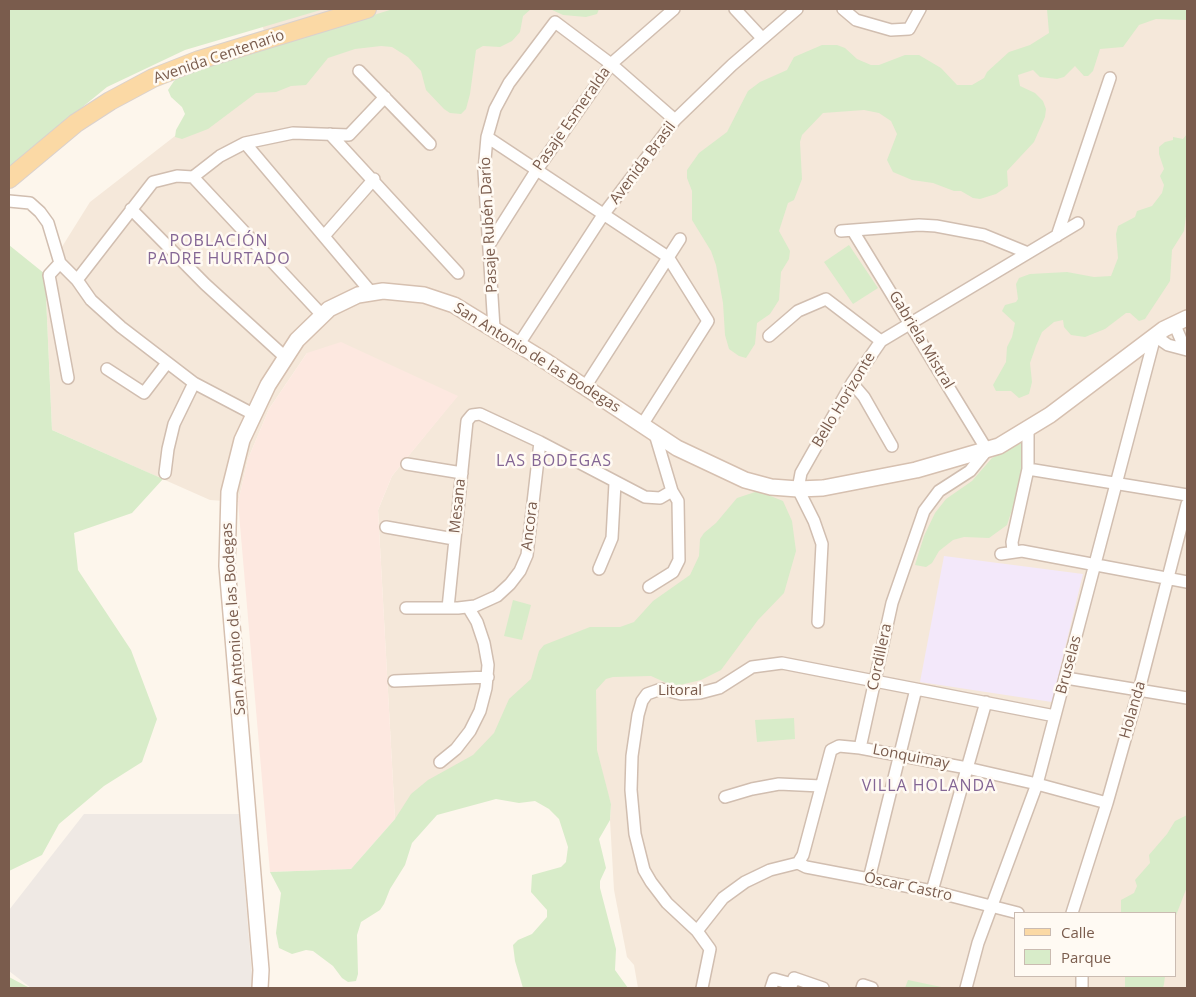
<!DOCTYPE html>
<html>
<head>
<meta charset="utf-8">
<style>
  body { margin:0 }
  #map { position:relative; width:1196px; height:997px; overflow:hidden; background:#fdf6ec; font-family:"Open Sans",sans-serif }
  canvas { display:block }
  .frame { position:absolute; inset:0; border:10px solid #7a5c4d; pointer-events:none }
  .legend { position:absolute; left:1014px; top:912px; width:162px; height:65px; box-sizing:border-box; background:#fffaf3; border:1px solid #cabbb1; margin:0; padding:6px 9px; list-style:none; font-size:15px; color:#7a5c4d }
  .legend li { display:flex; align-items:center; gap:10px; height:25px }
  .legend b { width:25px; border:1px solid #cabbb1 }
</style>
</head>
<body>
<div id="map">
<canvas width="1196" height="997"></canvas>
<div class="frame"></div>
<ul class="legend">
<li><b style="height:6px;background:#fbd9a5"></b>Calle</li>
<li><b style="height:14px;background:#d8ecc9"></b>Parque</li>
</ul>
</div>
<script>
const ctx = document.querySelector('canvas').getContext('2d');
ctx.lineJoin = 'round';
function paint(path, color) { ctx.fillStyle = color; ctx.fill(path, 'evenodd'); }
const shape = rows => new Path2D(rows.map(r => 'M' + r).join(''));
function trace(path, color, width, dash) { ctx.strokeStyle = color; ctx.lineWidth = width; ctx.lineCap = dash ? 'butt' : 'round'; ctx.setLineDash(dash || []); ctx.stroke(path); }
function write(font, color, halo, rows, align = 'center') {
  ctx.font = font + ' "Open Sans",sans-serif'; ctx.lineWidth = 5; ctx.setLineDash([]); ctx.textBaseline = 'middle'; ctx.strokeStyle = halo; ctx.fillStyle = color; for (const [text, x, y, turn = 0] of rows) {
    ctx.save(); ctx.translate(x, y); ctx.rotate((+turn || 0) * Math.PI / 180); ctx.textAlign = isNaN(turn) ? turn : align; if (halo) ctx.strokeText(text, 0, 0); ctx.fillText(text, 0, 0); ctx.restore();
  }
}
paint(shape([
  [257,9,1187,9,1187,988,638,988,634,965,627,957,614,890,610,820,611,804,601,773,395,819,378,510,392,476,457,396,307,353,269,409,248,459,238,502,210,500,52,430,45,274,90,202,184,129,277,72],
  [1015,913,1175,913,1175,976,1015,976]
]), '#f5e8da');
paint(shape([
  [341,342,458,396,392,476,378,510,395,819,351,869,270,872,238,502,248,459,269,409,307,353]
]), '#fde8e0');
paint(shape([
  [84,814,239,814,253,988,31,988,9,971,9,910]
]), '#efe9e4');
paint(shape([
  [944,556,1083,574,1052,702,920,682]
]), '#f3e8fa');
paint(shape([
  [9,9,324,9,185,50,107,87,9,167],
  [393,9,531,9,523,16,520,32,512,41,500,47,483,46,476,50,470,94,466,109,461,114,450,113,444,109,426,90,421,71,408,57,392,47,381,46,355,49,328,58,306,85,291,86,276,92,256,93,208,129,182,139,175,137,176,130,185,114,182,107,171,97,168,90,174,81,183,74],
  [550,9,599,9,597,14,586,17,563,15],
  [1047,9,1187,9,1187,20,1156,19,1139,25,1123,47,1100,49,1093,71,1088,76,1084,76,1075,66,1064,77,1057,79,1040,77,1033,70,1018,75,1020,86,1035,93,1043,101,1046,109,1045,117,1034,142,1007,171,1008,186,996,194,980,199,973,198,961,191,954,191,933,183,912,180,893,172,887,160,897,134,891,121,879,113,864,110,823,113,802,135,800,142,802,179,794,200,788,203,779,231,790,251,789,259,781,272,779,300,770,314,757,323,755,344,746,358,739,356,729,349,725,335,723,303,716,265,711,251,692,220,692,191,687,178,687,170,699,153,727,132,748,91,760,82,787,70,794,57,822,45,837,45,845,48,857,59,871,65,879,65,905,55,919,55,941,68,957,85,972,85,984,78,987,72,1009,52,1030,45,1049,33],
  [1187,134,1187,209,1184,231,1172,250,1170,281,1145,319,1139,321,1130,313,1126,313,1105,329,1085,337,1071,335,1064,327,1063,320,1054,322,1042,332,1036,346,1030,363,1032,382,1029,394,1019,398,1011,391,996,391,993,385,1006,362,1007,347,1012,337,1015,323,1002,311,1005,305,1016,302,1018,299,1016,284,1019,278,1030,274,1067,272,1094,277,1111,276,1118,258,1116,234,1118,226,1135,217,1137,211,1152,206,1162,193,1164,185,1160,176,1164,169,1159,154,1159,147,1165,142,1173,140,1173,137,1183,139],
  [9,245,45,274,52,430,163,479,132,513,74,533,78,570,131,650,157,719,142,762,104,786,59,824,42,855,9,871],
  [849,245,878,288,853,304,824,262],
  [1021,443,1024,450,1022,479,1007,525,989,538,964,537,953,540,939,551,932,563,926,567,915,565,924,536,935,513,946,499,972,481,992,458],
  [758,491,783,501,792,521,796,551,784,593,758,620,721,670,701,680,680,685,671,685,651,676,613,677,606,679,596,690,597,750,611,804,610,820,599,839,606,868,600,881,600,888,616,949,615,970,628,988,523,988,515,961,513,945,518,940,532,934,547,917,547,910,531,892,532,875,561,867,566,862,568,847,559,819,549,809,535,801,519,803,496,799,437,815,412,843,405,865,390,889,384,904,380,910,361,922,357,935,358,974,356,981,348,982,342,978,333,966,313,951,306,950,292,954,279,948,276,933,281,893,270,872,351,869,395,819,411,794,428,780,473,755,494,733,509,699,531,679,539,651,544,645,590,627,620,627,634,622,653,601,690,575,699,556,700,539,704,533,716,523,737,498],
  [513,600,531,605,522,640,504,636],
  [794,718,795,739,757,742,755,720],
  [1187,815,1187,887,1175,918,1175,913,1121,913,1121,900,1134,893,1137,886,1135,880,1150,863,1149,855,1167,834,1175,821],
  [1125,976,1165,976,1164,984,1163,988,1125,988],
  [9,977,24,985,30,988,9,988],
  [908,980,946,988,905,988]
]), '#d8ecc9');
const street = shape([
  [735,9,762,38],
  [843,9,856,20,891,30,909,29,920,9],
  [359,71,430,144],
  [330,134,458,273],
  [487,137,668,257,708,321,642,425],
  [245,143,370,291],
  [193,177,322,315],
  [9,201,30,203,40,212,48,223,60,263,77,280,91,300,121,327,194,383,253,414],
  [131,209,205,284,285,357],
  [841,231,919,225,936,226,984,235,1028,253],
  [853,231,987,450,970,471,939,491,924,511,892,603,860,748],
  [324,236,374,179],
  [1057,236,1110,78],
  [489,245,536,171,611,64,674,9],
  [60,263,49,275,68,378],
  [77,280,153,182,177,176,193,177,220,156,245,143,293,133,349,135,385,97],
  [1174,323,1185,349],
  [494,328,484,171,487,137,495,109,509,83,555,22,611,64,675,120],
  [769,336,798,311,826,299,881,341],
  [1155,336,1168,345,1187,350],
  [519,344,603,215,675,120,732,65,797,9],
  [107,369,144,393,167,363],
  [852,383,864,397,892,446],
  [585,387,680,239],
  [407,464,462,473],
  [1028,469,1187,495],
  [165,473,168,449,174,424,194,383],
  [386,527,454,539],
  [1013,551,1012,542,1028,469,1028,430],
  [1001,554,1022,551,1187,582],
  [599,569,612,538,615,483],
  [649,587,673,572,679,560,678,501,672,491,655,434],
  [406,608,458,608,475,606,497,596,510,584,520,571,527,555,540,442],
  [448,608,467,421,472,415,480,414,540,442,645,497,660,498,672,491],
  [818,622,822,544,814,521,798,489,801,473,852,383,881,341,1078,223],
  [1066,678,1187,698],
  [394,681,488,677],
  [440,762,456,749,470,731,480,711,486,688,488,665,484,643,477,622,468,607],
  [725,797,752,789,779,784,821,786],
  [798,863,803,855,831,750,839,746,860,748,967,768,1037,784,1107,803],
  [798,863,806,867,932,891,1018,913],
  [869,879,916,689],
  [932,891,986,702],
  [1072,913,1107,803,1139,690,1187,504],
  [697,931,723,898,745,882,770,870,798,863],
  [1082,976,1082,988],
  [702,988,710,949,697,931,667,903,651,882,644,870,635,834,631,790,632,756,638,715,642,701,647,694,661,689,681,694,700,693,719,688,752,667,782,663,1055,716],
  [771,988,774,979,792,984,794,978,823,988],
  [862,988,863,985,872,988],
  [966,988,978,943,1037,784,1155,336]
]);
const secondary = shape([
  [260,988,261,970,227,566,229,492,242,440,268,385,297,340,329,309,358,295,383,291,424,295,454,305,547,362,677,448,745,480,771,487,798,489,823,488,916,470,999,446,1050,415,1164,329,1187,318]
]);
const primary = shape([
  [9,179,76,123,110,101,153,78,199,60,367,9]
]);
trace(street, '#d1beb0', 14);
trace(secondary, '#d6c0b0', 18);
trace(primary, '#dad1cd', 20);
trace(street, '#fff', 11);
trace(secondary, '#fff', 15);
trace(primary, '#fbd9a5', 18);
write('15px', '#7a5c4d', '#fffaf3', [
  ["Avenida Centenario",219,57,-19],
  ["Pasaje Esmeralda",572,119,-55],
  ["Avenida Brasil",643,163,-53],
  ["Pasaje Rubén Darío",489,225,-93],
  ["Gabriela Mistral",921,340,59],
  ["San Antonio de las Bodegas",537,358,32],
  ["Bello Horizonte",844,400,-59],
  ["Mesana",458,506,-84],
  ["Ancora",530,526,-83],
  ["San Antonio de las Bodegas",234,619,-94],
  ["Cordillera",880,657,-78],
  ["Bruselas",1069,665,-75],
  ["Litoral",680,691],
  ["Holanda",1133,710,-74],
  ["Lonquimay",911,757,11],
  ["Óscar Castro",908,887,12]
]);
ctx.letterSpacing = '1px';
write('16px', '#846695', '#fffaf3', [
  ["POBLACIÓN",219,241],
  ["PADRE HURTADO",219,259],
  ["LAS BODEGAS",554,461],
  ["VILLA HOLANDA",929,786]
]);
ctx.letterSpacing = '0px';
</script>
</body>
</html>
